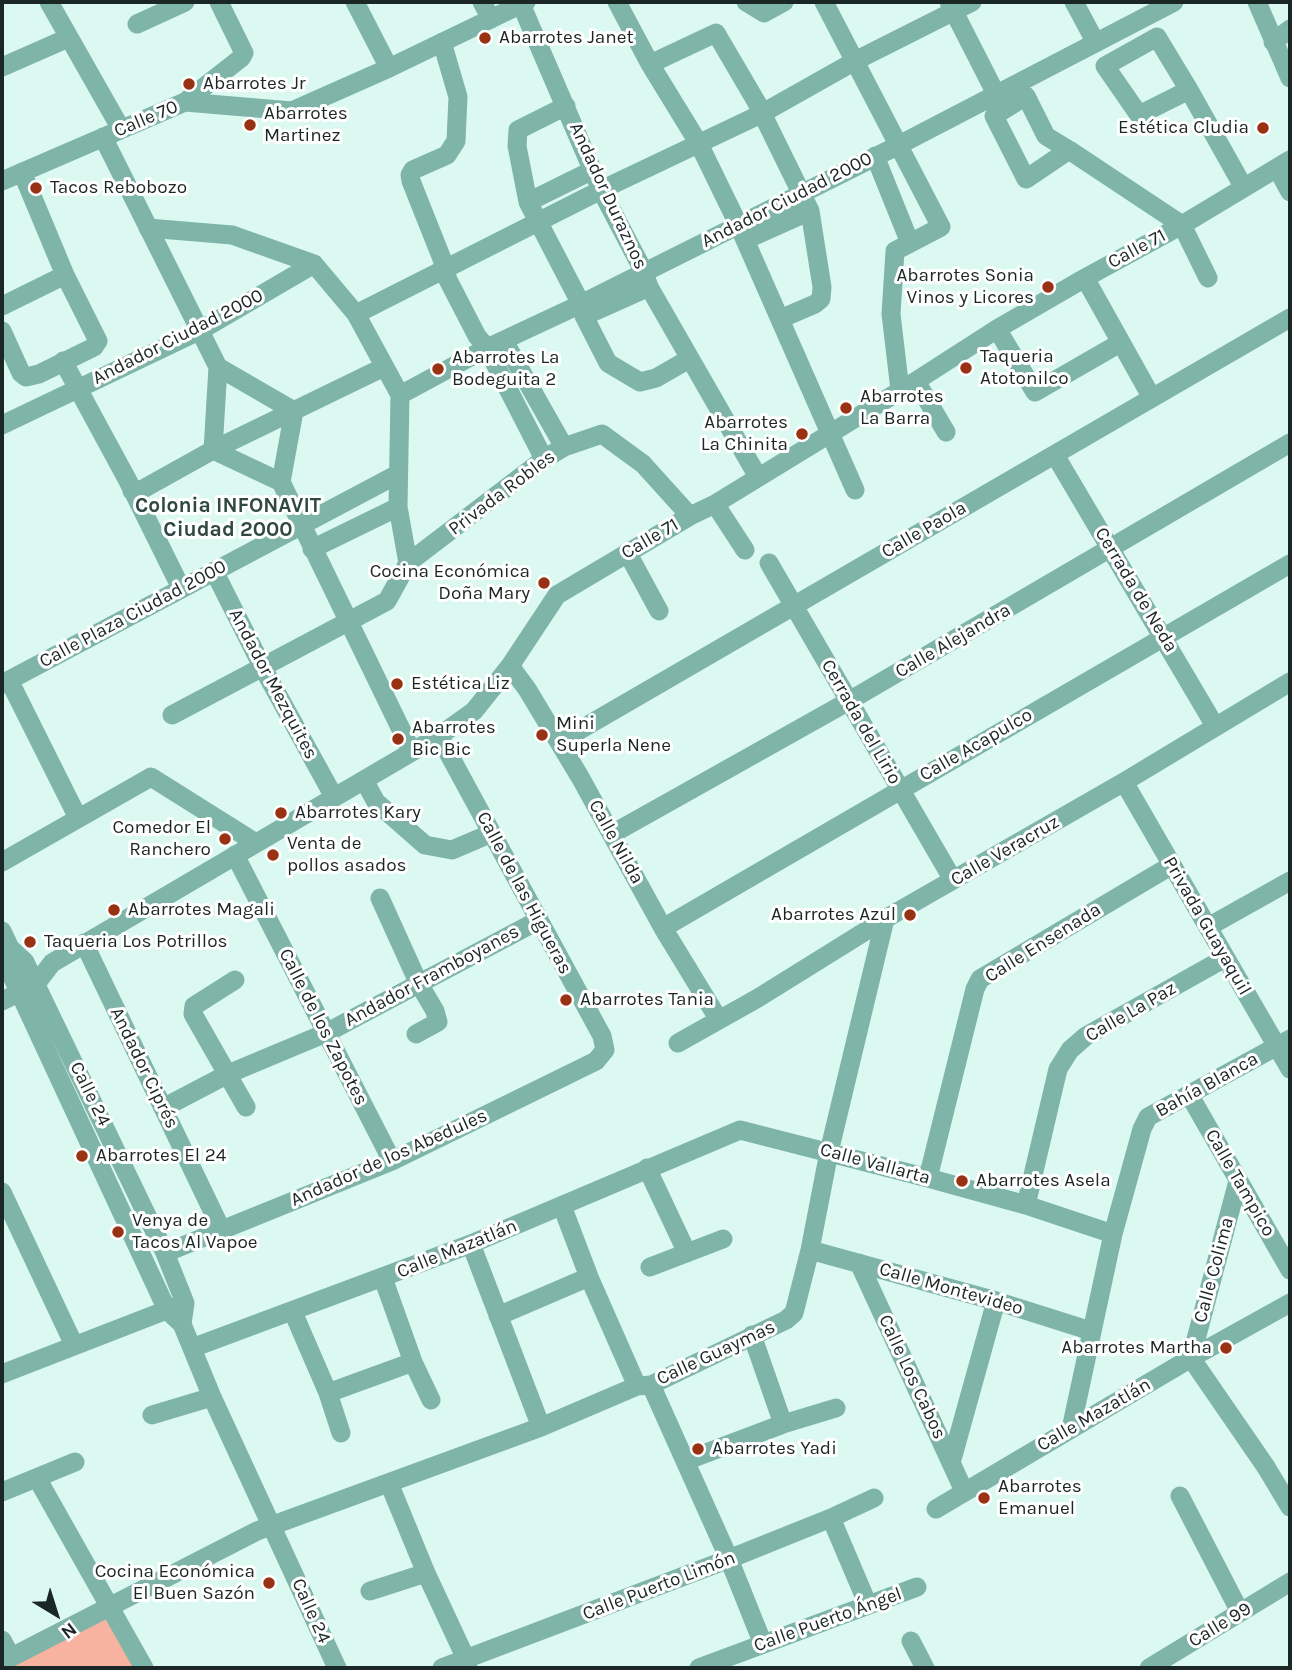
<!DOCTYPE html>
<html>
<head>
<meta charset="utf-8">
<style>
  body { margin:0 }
  #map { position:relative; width:1292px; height:1670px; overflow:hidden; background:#dbf9f1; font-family:Karla,sans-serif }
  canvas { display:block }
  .frame { position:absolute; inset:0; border:4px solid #1b2724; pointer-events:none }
  .north { position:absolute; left:21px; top:1579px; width:70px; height:70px; -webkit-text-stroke:5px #fff; paint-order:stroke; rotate:142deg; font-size:19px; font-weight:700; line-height:28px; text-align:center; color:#1b2724 }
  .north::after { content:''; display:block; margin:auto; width:24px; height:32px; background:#1b2724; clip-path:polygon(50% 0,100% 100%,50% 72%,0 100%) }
</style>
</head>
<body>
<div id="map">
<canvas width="1292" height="1670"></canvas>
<div class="frame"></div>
<div class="north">N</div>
</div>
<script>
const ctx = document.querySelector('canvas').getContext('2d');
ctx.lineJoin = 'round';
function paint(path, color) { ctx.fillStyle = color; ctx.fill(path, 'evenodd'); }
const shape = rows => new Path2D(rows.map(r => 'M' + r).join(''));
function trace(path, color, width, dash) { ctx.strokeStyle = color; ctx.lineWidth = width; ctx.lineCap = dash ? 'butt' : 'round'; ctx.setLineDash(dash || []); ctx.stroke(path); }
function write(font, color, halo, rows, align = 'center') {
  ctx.font = font + ' Karla,sans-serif'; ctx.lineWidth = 6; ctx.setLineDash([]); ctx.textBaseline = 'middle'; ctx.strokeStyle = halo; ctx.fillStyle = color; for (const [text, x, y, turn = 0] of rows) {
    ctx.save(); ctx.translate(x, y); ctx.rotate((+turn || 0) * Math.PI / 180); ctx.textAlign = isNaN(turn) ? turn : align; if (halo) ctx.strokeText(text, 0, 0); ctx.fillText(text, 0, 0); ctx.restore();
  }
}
paint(shape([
  [110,1607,144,1668,2,1668]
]), '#f7b3a0');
trace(shape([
  [49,2,121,129],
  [355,2,389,68],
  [482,2,491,19],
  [617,2,650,64,699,144,738,224,855,490],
  [746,2,764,13,784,2],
  [824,2,941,227,895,251,891,314,900,390],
  [949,2,996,94],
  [1074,2,1096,43],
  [1257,2,1290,78],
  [521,4,601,190,644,272,649,287,758,477],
  [137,24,185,2],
  [442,42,458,97,456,141,447,155,413,170,410,175,411,181,442,259,448,280,477,336,487,348,544,459],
  [1273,42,1290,29],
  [650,64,716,33,757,103,810,211,822,287,821,299,815,304,780,319],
  [2,67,68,38],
  [1189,90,1139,115,1105,66,1157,37,1189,90,1244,188],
  [185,102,241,58,244,53,219,2],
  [566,106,518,130,517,146,528,202,581,304,584,316,608,363,640,382,656,378,689,359],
  [103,137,218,367,213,450,281,482,412,752],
  [1069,150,1026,179,994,116,1026,96,1046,136,1069,150,1182,225,1208,278],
  [875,156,910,243],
  [1277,168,1290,192],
  [2,181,185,102,292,111,389,68,526,2],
  [528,202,593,170],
  [148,228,232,235,314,264],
  [745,240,810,211],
  [1085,278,1152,398],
  [2,306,65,275],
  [356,314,601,190,761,114,855,61,972,2],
  [584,316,649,287],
  [997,329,1035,392,1120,343],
  [2,331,21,373,26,377,39,374,94,347,98,341,65,275,22,172],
  [504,341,564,447],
  [63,361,128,481,181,588],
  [218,367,294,411,281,482],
  [916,381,946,432],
  [400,395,487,348,581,304,899,145,1174,2],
  [2,425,201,330,314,264],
  [1055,455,1215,726],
  [132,491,143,489,213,450,384,367],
  [715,504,745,550],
  [312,549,398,507],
  [627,552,659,611],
  [408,563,544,459,564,447,602,434,643,464,690,516],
  [769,563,953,880],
  [214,571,263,668,334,797],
  [510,666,527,689,580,777,663,928,719,1020],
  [9,680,78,818],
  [2,684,398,474],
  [172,715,387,601,408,563,398,507,400,395,356,314,314,264],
  [559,742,1290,318],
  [364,780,376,802,425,845,452,850,492,833],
  [1124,782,1290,1069],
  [612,834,849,701,1290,443],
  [235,855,392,1161],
  [2,862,151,777,256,843],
  [380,898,418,982,435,1011,438,1022,416,1034],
  [1208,927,1290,881],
  [663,928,1290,564],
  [2,931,10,948,25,962,165,1253,185,1303,182,1324],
  [84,943,222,1231],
  [10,948,9,970,167,1310,182,1324,212,1397,337,1668],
  [235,980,194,1006,193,1014,246,1107],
  [2,1001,36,984,52,963,439,736,474,711,510,666,557,595,690,516,715,504,916,381,997,329,1085,278,1182,225,1290,160],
  [678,1043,758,998,885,919,1124,782,1290,682],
  [1190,1096,1290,1270],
  [163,1108,228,1074,326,1033,539,920],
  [647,1168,687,1253],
  [928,1178,975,989,980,979,1172,865],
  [1238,1181,1191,1358,1266,1467,1290,1507],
  [2,1192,74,1345],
  [1026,1205,1058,1069,1070,1050,1086,1036,1225,958],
  [562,1206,589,1277,637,1386],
  [471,1244,541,1427],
  [810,1250,996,1301,1091,1331],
  [165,1253,392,1161,596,1061,605,1050,602,1036,439,736],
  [859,1263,964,1491],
  [650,1267,723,1239],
  [383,1278,413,1362,431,1400],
  [293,1312,328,1393,341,1433],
  [498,1316,589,1277],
  [752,1335,783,1424],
  [192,1348,471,1244,740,1130,928,1178,1026,1205,1113,1234],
  [2,1374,177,1306],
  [651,1385,729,1559,763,1644],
  [328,1393,413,1362],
  [152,1415,212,1397],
  [1071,1429,1113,1234,1142,1129,1148,1117,1290,1039],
  [685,1461,783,1424,836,1408],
  [951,1463,996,1301],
  [37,1478,144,1668],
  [389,1483,426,1573,466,1659,468,1668],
  [2,1492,75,1462],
  [1180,1496,1240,1612],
  [936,1509,1191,1358,1290,1303],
  [831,1518,868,1605],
  [370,1591,426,1573],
  [2,1640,11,1657],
  [911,1641,925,1668],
  [2,1662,257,1531,541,1427,637,1386,651,1385,786,1320,794,1313,810,1250,829,1152,885,919],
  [442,1668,729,1559,831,1518,874,1498],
  [699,1668,917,1587],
  [1149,1668,1290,1582]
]), '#7fb4a8', 19);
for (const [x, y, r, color] of [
  [485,38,7,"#993113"],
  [189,84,7,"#993113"],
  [250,125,7,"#993113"],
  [1263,128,7,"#993113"],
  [36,188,7,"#993113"],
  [1048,287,7,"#993113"],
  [966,368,7,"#993113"],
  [438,369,7,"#993113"],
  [846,408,7,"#993113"],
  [802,434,7,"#993113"],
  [544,583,7,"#993113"],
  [397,684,7,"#993113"],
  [542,735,7,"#993113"],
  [398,739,7,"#993113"],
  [281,813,7,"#993113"],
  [225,839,7,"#993113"],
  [273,855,7,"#993113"],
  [114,910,7,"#993113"],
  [910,915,7,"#993113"],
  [30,942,7,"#993113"],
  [566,1000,7,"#993113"],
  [82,1156,7,"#993113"],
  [962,1181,7,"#993113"],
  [118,1232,7,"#993113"],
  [1226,1348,7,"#993113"],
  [698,1449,7,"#993113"],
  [984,1498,7,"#993113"],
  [269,1583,7,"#993113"]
]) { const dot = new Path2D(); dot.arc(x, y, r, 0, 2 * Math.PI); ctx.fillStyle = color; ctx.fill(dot); trace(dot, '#fff', 2.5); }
write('19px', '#1b2724', '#fff', [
  ["Abarrotes Janet",499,38],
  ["Abarrotes Jr",203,84],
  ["Abarrotes",264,114],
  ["Martinez",264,136],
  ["Estética Cludia",1249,128,"right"],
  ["Tacos Rebobozo",50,188],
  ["Abarrotes Sonia",1034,276,"right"],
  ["Vinos y Licores",1034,298,"right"],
  ["Taqueria",980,357],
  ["Atotonilco",980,379],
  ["Abarrotes La",452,358],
  ["Bodeguita 2",452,380],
  ["Abarrotes",860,397],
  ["La Barra",860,419],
  ["Abarrotes",788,423,"right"],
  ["La Chinita",788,445,"right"],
  ["Cocina Económica",530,572,"right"],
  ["Doña Mary",530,594,"right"],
  ["Estética Liz",411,684],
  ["Mini",556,724],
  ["Superla Nene",556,746],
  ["Abarrotes",412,728],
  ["Bic Bic",412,750],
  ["Abarrotes Kary",295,813],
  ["Comedor El",211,828,"right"],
  ["Ranchero",211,850,"right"],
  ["Venta de",287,844],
  ["pollos asados",287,866],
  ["Abarrotes Magali",128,910],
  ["Abarrotes Azul",896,915,"right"],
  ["Taqueria Los Potrillos",44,942],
  ["Abarrotes Tania",580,1000],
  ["Abarrotes El 24",96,1156],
  ["Abarrotes Asela",976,1181],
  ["Venya de",132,1221],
  ["Tacos Al Vapoe",132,1243],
  ["Abarrotes Martha",1212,1348,"right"],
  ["Abarrotes Yadi",712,1449],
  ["Abarrotes",998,1487],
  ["Emanuel",998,1509],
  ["Cocina Económica",255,1572,"right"],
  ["El Buen Sazón",255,1594,"right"]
], 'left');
write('19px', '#1b2724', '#fff', [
  ["Calle 70",146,119,-23],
  ["Andador Duraznos",608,196,65],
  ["Andador Ciudad 2000",787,200,-27],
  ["Calle 71",1137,249,-28],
  ["Andador Ciudad 2000",178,337,-27],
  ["Privada Robles",502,493,-37],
  ["Calle Paola",924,530,-30],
  ["Calle 71",650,539,-30],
  ["Cerrada de Neda",1136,590,59],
  ["Calle Plaza Ciudad 2000",133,614,-28],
  ["Calle Alejandra",953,641,-30],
  ["Andador Mezquites",273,684,62],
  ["Cerrada del Lirio",861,722,60],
  ["Calle Acapulco",976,745,-30],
  ["Calle Nilda",616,842,61],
  ["Calle Veracruz",1005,851,-30],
  ["Calle de las Higueras",524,893,62],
  ["Privada Guayaquil",1207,926,60],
  ["Calle Ensenada",1043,943,-32],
  ["Andador Framboyanes",432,976,-28],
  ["Calle La Paz",1131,1012,-30],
  ["Calle de los Zapotes",323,1027,63],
  ["Andador Ciprés",144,1068,64],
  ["Bahía Blanca",1207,1085,-29],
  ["Calle 24",90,1094,64],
  ["Andador de los Abedules",389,1158,-24],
  ["Calle Vallarta",875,1164,15],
  ["Calle Tampico",1240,1183,60],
  ["Calle Mazatlán",457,1249,-22],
  ["Calle Colima",1214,1270,-75],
  ["Calle Montevideo",951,1289,16],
  ["Calle Guaymas",716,1353,-25],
  ["Calle Los Cabos",912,1377,65],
  ["Calle Mazatlán",1094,1415,-30],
  ["Calle Puerto Limón",659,1586,-21],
  ["Calle 24",311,1611,66],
  ["Calle Puerto Ángel",828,1620,-20],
  ["Calle 99",1220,1625,-31]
]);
write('bold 21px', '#2f4842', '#fff', [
  ["Colonia INFONAVIT",228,506],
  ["Ciudad 2000",228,530]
]);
</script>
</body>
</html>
